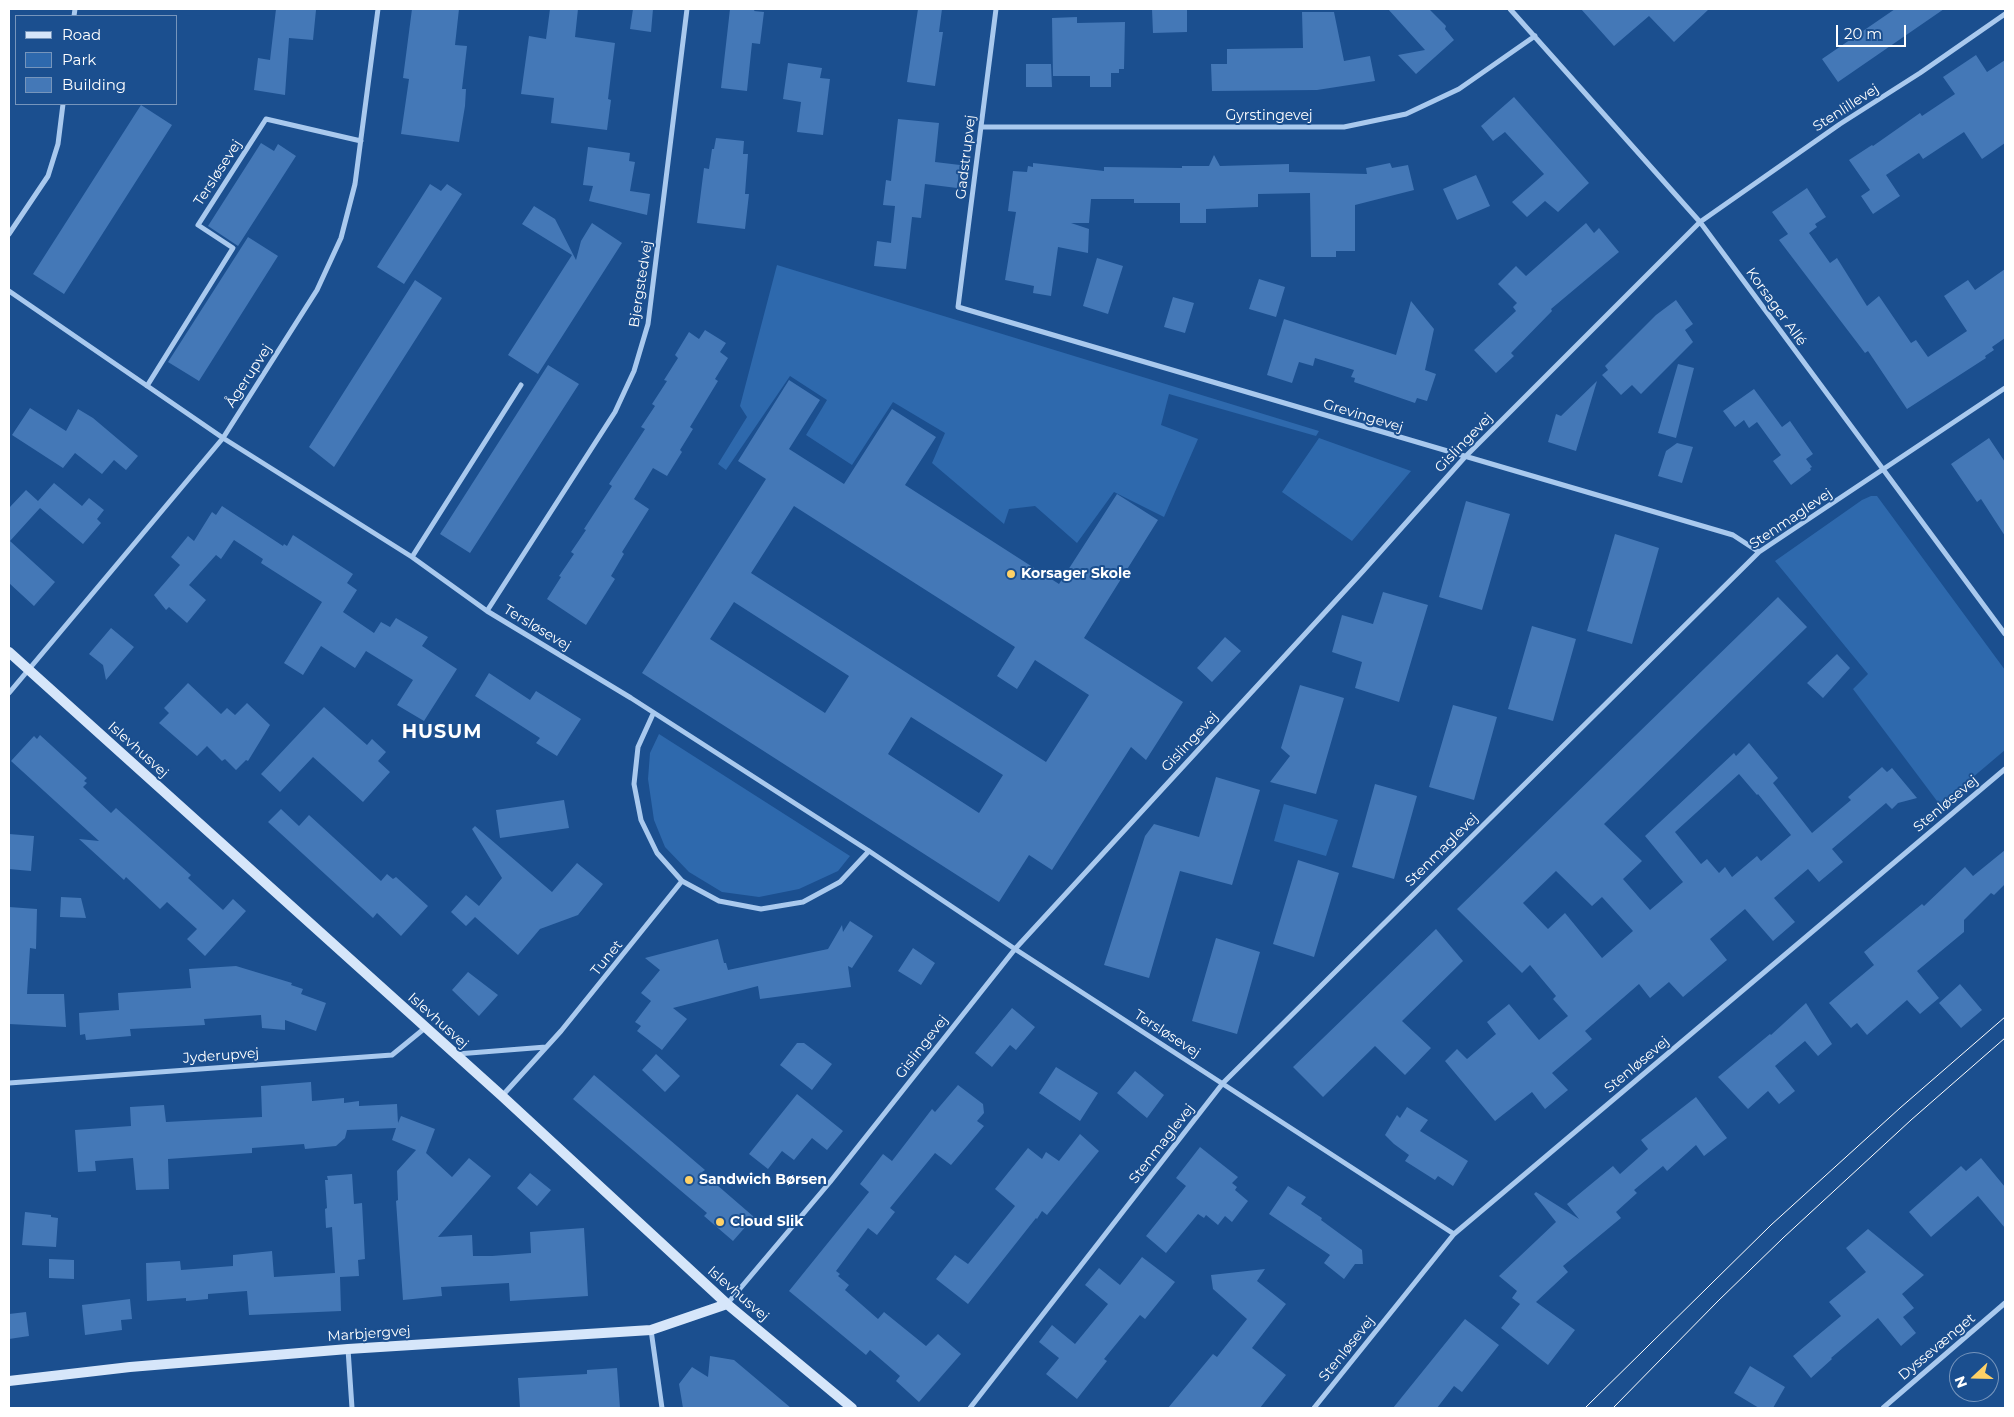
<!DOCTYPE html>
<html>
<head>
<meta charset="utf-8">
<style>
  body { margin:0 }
  #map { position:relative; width:2014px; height:1417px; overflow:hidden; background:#1b4f8f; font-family:Montserrat,sans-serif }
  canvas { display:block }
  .frame { position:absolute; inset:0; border:10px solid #fff; pointer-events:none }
  .legend { position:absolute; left:15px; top:15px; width:162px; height:90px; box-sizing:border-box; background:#1b4f8f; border:1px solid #7695bc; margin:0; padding:6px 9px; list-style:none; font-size:15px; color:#fff }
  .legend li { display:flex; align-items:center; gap:10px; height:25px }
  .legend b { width:25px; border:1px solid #7695bc }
  .north { position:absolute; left:1949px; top:1352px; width:50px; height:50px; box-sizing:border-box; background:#1b4f8f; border:1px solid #7695bc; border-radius:50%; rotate:249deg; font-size:14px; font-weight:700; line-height:20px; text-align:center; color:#fff }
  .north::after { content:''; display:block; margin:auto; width:18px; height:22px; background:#ffd166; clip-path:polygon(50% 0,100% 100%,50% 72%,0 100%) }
  .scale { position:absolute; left:1836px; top:25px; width:70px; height:22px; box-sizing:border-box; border:2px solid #fff; border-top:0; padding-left:6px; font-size:15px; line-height:18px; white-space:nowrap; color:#fff; -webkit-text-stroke:4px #1b4f8f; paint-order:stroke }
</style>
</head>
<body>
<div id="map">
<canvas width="2014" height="1417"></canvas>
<div class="frame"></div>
<ul class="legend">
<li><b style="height:6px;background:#d6e6fa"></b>Road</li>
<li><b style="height:14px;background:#2e69ad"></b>Park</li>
<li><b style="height:14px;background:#4478b7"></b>Building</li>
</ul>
<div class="north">N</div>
<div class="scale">20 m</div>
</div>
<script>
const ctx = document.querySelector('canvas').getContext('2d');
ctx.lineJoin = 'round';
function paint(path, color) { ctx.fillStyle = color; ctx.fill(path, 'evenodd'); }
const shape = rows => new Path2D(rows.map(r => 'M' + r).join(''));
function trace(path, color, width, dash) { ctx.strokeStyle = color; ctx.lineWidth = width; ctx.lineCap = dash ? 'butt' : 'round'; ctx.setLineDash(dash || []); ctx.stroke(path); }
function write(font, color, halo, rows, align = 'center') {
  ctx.font = font + ' Montserrat,sans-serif'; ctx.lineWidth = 4; ctx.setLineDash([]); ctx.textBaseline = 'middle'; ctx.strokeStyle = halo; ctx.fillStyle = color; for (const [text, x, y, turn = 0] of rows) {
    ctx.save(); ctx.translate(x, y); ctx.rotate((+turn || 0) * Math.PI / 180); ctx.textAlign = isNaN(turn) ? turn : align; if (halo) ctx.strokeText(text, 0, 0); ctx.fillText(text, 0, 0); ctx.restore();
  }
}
paint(shape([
  [777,265,1319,431,1316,436,1169,394,1161,425,1198,439,1164,517,1114,492,1077,543,1035,506,1009,509,1004,524,932,463,945,433,893,402,852,465,806,435,827,400,790,376,726,470,718,464,747,417,740,406],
  [1319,438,1411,471,1352,541,1282,492],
  [1871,496,1877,496,2005,670,2005,750,1940,805,1853,689,1868,674,1775,561,1862,500],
  [659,734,850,856,838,871,799,889,759,897,722,892,689,872,665,847,654,820,648,779,650,753],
  [1284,804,1338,820,1326,856,1274,841]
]), '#2e69ad');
paint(shape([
  [276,9,316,10,313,40,289,38,285,95,254,90,258,58,270,60],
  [412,9,459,9,455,45,467,46,462,89,466,89,465,106,459,142,401,134,409,79,403,78],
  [550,9,578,9,575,37,615,43,608,99,611,100,607,130,551,123,554,98,521,94,529,36,546,39],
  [633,9,653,9,651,32,630,29],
  [730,9,755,9,754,11,764,12,760,44,752,43,747,91,721,88],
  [918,9,942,9,939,32,943,32,935,86,907,82],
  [1152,9,1187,9,1187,32,1153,33],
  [1388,9,1429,9,1446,26,1445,29,1454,40,1416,74,1398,55,1425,50],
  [1581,9,1709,9,1674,42,1649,16,1614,46],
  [1895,9,1944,9,1838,82,1822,59],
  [1302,12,1334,12,1344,61,1370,56,1375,81,1317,90,1212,91,1211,64,1227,64,1227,49,1303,48],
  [1077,17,1077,23,1125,22,1124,69,1119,69,1119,73,1111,73,1111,87,1090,87,1090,76,1053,76,1052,18],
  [1976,55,1987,72,2005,60,2005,143,1982,159,1964,132,1923,159,1919,153,1886,175,1900,196,1873,214,1861,196,1870,190,1849,160,1872,145,1873,146,1920,113,1922,116,1955,94,1943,77],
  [788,63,822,68,820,78,830,79,823,135,797,132,801,102,783,99],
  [1026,64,1051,64,1052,87,1026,87],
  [1514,97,1589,183,1558,212,1545,201,1527,217,1512,202,1544,174,1505,132,1493,141,1481,126],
  [141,105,172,125,64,294,33,274],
  [898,119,939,123,935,162,960,165,957,188,925,184,921,218,912,217,906,269,874,266,877,241,891,243,895,206,883,205,886,180,891,181],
  [716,138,744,141,743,154,748,154,745,194,749,194,745,229,697,223,704,168,709,169,712,149,714,149],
  [261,143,274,151,278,144,296,156,238,246,208,226],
  [588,147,630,153,629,161,635,162,630,191,650,194,647,215,589,201,593,186,583,185],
  [1214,155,1220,166,1289,164,1289,172,1367,174,1366,168,1390,163,1392,168,1408,165,1414,190,1355,205,1355,251,1336,251,1336,257,1311,257,1310,193,1258,194,1258,207,1206,209,1206,223,1180,223,1180,203,1134,203,1134,199,1091,199,1089,223,1071,223,1089,229,1088,253,1058,247,1051,296,1033,293,1034,286,1005,280,1016,212,1008,211,1013,171,1027,172,1028,166,1033,167,1033,163,1104,171,1104,167,1182,168,1182,166,1209,166],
  [1476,175,1490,206,1457,220,1443,189],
  [430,184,441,191,447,184,462,194,404,284,377,267],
  [1807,188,1826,217,1815,224,1817,227,1809,233,1830,263,1837,258,1867,306,1879,296,1911,343,1916,340,1928,357,1967,331,1944,296,1968,280,1975,290,2005,269,2005,338,1992,347,1994,350,1985,356,1986,358,1907,409,1868,351,1865,353,1779,240,1788,234,1772,212],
  [534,206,555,219,576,260,581,241,592,223,622,243,538,374,508,355,572,255,522,224],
  [1586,223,1594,233,1599,228,1619,252,1551,309,1552,311,1511,353,1514,356,1496,373,1474,350,1516,311,1513,307,1517,303,1498,284,1516,266,1526,276],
  [248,237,278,256,199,381,168,362],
  [1097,258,1123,266,1108,314,1083,306],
  [1259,279,1285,287,1276,317,1249,309],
  [415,280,442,298,334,467,309,447],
  [1173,297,1194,303,1185,333,1164,327],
  [1676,300,1693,324,1685,330,1693,342,1641,394,1632,385,1621,395,1602,375,1608,370,1605,366,1656,315],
  [1411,301,1434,329,1425,370,1436,374,1427,401,1417,398,1415,403,1354,382,1355,378,1351,377,1354,370,1315,358,1313,366,1299,362,1292,383,1267,375,1284,319,1396,355],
  [705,330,726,343,720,352,728,358,715,379,718,381,690,427,693,429,680,450,682,452,667,476,653,468,634,499,649,509,622,552,624,554,611,576,615,579,586,625,547,599,561,577,559,576,574,554,571,552,586,530,584,529,612,486,609,484,645,429,641,427,655,406,652,404,667,381,664,380,678,358,675,355,689,332,699,339],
  [1678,364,1694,368,1676,438,1658,433],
  [548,365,579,384,470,553,440,534],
  [789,380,820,400,789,449,844,484,892,409,936,437,905,485,1059,584,1117,494,1158,520,1084,638,1183,702,1146,760,1131,747,1052,870,1029,855,999,902,642,673,766,479,738,461],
  [794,506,1015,647,997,676,1017,689,1035,660,1089,695,1046,762,751,573],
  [734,602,849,676,825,713,710,639],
  [911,717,1003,775,979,813,888,754],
  [1597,381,1576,451,1548,442,1556,414,1561,416],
  [1754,389,1782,427,1790,421,1813,454,1806,459,1812,467,1810,468,1811,470,1791,485,1773,461,1781,455,1757,422,1749,428,1744,420,1735,427,1723,411],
  [30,408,66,431,78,409,93,418,138,456,126,470,114,460,102,474,75,453,63,468,12,435],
  [1989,438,2005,462,2005,536,1981,499,1977,502,1951,464],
  [1677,443,1693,447,1682,483,1658,476,1666,451],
  [54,483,82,506,89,498,104,510,97,519,101,523,83,544,40,508,10,541,55,582,34,606,9,583,9,508,26,490,38,501],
  [1466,501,1510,514,1482,610,1439,597],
  [222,506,283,546,284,544,287,546,293,535,353,574,347,583,357,590,343,612,374,633,381,622,390,627,396,618,428,637,422,646,457,669,424,721,397,705,413,680,366,651,355,668,321,646,303,675,284,663,322,602,261,563,263,559,234,540,221,559,216,555,189,585,206,600,187,623,169,607,166,610,154,595,180,565,171,557,188,536,194,541,212,512,216,515],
  [1615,534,1659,548,1632,644,1587,631],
  [1383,592,1428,605,1399,702,1355,688,1362,662,1332,652,1342,615,1373,624],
  [1778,597,1807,627,1604,824,1642,861,1623,879,1650,910,1683,882,1645,836,1734,753,1736,756,1749,743,1778,778,1773,783,1812,833,1851,800,1848,797,1882,767,1887,772,1892,768,1917,798,1898,803,1892,809,1886,803,1832,849,1843,862,1819,882,1808,869,1774,898,1795,922,1773,941,1745,909,1710,939,1727,960,1683,997,1669,982,1650,998,1639,984,1585,1031,1592,1039,1552,1073,1568,1090,1545,1109,1532,1092,1495,1121,1445,1061,1457,1049,1467,1059,1496,1034,1487,1022,1509,1004,1539,1040,1568,1016,1553,999,1556,996,1530,965,1522,973,1457,909],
  [1739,774,1757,795,1758,794,1791,835,1761,861,1757,856,1732,877,1725,867,1719,873,1707,859,1701,864,1675,832],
  [1556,871,1592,906,1602,897,1633,931,1602,958,1565,913,1548,929,1523,903],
  [1532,626,1576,639,1553,721,1508,709],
  [111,628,134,647,106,680,103,665,89,654],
  [1225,637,1241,651,1212,682,1197,668],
  [1837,654,1850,668,1823,698,1807,683],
  [489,673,530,700,536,691,581,719,557,756,536,743,540,738,475,696],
  [188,683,221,714,227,708,235,715,247,703,270,725,248,761,246,760,236,770,225,759,222,761,207,746,197,756,159,723,169,713,164,708],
  [1300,685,1344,698,1316,794,1270,782,1290,756,1281,748],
  [1453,705,1497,717,1474,800,1429,787],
  [324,707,367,745,372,739,386,752,378,761,390,772,363,802,313,757,280,792,261,774],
  [40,735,87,778,84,781,87,783,83,787,111,813,116,808,191,875,188,878,223,910,233,899,246,911,205,956,187,939,197,929,167,902,160,909,126,877,124,880,79,839,99,841,11,761,34,736,37,739],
  [1216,777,1260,790,1232,885,1180,871,1149,978,1104,965,1145,836,1154,824,1199,837],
  [1375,784,1417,796,1394,879,1352,867],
  [564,800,569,828,500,838,496,810],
  [281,809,299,826,309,815,381,881,387,874,393,879,396,877,428,906,401,936,377,913,373,918,268,822],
  [475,826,552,892,577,863,603,884,578,915,540,929,518,955,475,917,466,926,451,912,466,895,479,906,502,878,472,829],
  [9,834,34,836,31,871,9,869],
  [2005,850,2005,884,1994,895,1991,893,1964,920,1964,932,1917,971,1939,998,1920,1014,1907,1000,1867,1035,1857,1023,1851,1028,1829,1003,1874,965,1864,952,1922,904,1924,906,1965,867,1973,876],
  [1298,860,1339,873,1314,957,1273,944],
  [61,897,81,898,86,918,60,917],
  [9,907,37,909,36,949,30,948,27,994,64,994,66,1027,9,1024],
  [850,921,873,936,852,968,848,966,851,987,760,999,758,986,673,1008,687,1019,662,1050,637,1031,641,1026,635,1022,651,1001,641,993,660,970,645,958,718,939,724,963,726,963,728,970,828,949,842,925,843,932],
  [1436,929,1463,961,1402,1021,1431,1048,1405,1075,1375,1046,1323,1097,1293,1067],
  [1216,938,1260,952,1237,1034,1192,1021],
  [913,948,935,963,921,985,898,971],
  [236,966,292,983,291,985,303,989,301,994,326,1003,316,1031,285,1020,285,1030,262,1028,261,1015,204,1019,205,1025,130,1029,131,1036,86,1040,85,1034,80,1035,79,1013,119,1010,118,993,191,988,189,969],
  [468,972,498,995,479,1016,452,990],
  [1960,984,1982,1010,1961,1028,1939,1003],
  [1806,1003,1832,1044,1818,1056,1805,1041,1775,1066,1795,1091,1779,1104,1768,1091,1748,1109,1718,1077,1770,1034,1771,1035],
  [1012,1008,1035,1027,1016,1050,1010,1045,992,1067,975,1053],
  [797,1043,804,1043,832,1064,812,1090,780,1065],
  [656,1054,680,1076,665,1092,642,1070],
  [1056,1067,1098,1093,1080,1121,1039,1093],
  [1135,1071,1164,1095,1147,1118,1117,1093],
  [594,1075,705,1170,702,1172,754,1217,733,1241,704,1216,707,1213,573,1099],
  [311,1082,312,1101,344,1098,344,1103,359,1101,359,1106,397,1104,398,1123,401,1116,435,1129,426,1153,452,1177,469,1158,491,1176,438,1237,472,1235,473,1256,492,1256,531,1253,530,1232,584,1228,588,1296,510,1301,509,1283,441,1287,442,1296,403,1300,396,1201,398,1200,397,1171,416,1150,392,1140,396,1128,347,1130,345,1138,336,1146,305,1149,304,1144,252,1148,252,1153,168,1159,169,1189,136,1190,133,1158,95,1161,96,1171,78,1172,75,1130,131,1126,130,1107,164,1105,166,1122,262,1117,261,1086],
  [958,1085,983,1104,984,1113,977,1121,984,1126,951,1165,935,1153,890,1208,895,1212,877,1235,868,1228,836,1271,840,1274,838,1276,849,1285,845,1290,878,1319,884,1312,926,1346,938,1334,961,1354,919,1402,896,1381,900,1376,870,1350,866,1355,789,1291,869,1192,860,1184,883,1154,892,1161,932,1109,935,1112],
  [797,1094,843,1131,827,1150,812,1138,794,1160,782,1151,768,1169,749,1154],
  [1696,1097,1727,1138,1704,1156,1696,1145,1667,1171,1663,1166,1634,1190,1637,1193,1616,1212,1621,1218,1563,1266,1568,1272,1536,1302,1575,1330,1548,1365,1501,1328,1520,1304,1512,1298,1517,1291,1499,1276,1556,1222,1534,1194,1536,1192,1579,1219,1567,1204,1613,1166,1620,1174,1648,1149,1641,1140],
  [1407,1107,1428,1120,1420,1131,1468,1161,1453,1186,1438,1176,1435,1180,1405,1161,1409,1155,1394,1144,1385,1135,1397,1115,1400,1118],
  [1080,1134,1099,1151,1047,1215,1042,1211,1037,1219,1036,1218,968,1304,936,1279,955,1255,968,1264,1015,1206,995,1189,1028,1148,1042,1159,1046,1152,1059,1161],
  [1200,1147,1238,1177,1232,1183,1237,1187,1235,1190,1248,1201,1232,1222,1225,1216,1218,1225,1206,1215,1204,1218,1198,1214,1166,1253,1146,1236,1186,1186,1176,1178],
  [1981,1158,2005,1187,2005,1228,1978,1196,1931,1237,1909,1212,1961,1166,1966,1171],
  [530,1173,551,1190,537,1206,517,1188],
  [352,1174,354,1204,362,1203,365,1259,358,1260,359,1276,340,1277,341,1311,249,1315,247,1291,208,1294,208,1299,186,1301,186,1298,147,1301,146,1263,180,1261,181,1270,233,1266,233,1255,272,1251,274,1277,335,1273,332,1227,326,1228,325,1209,327,1208,325,1180,328,1180,327,1176],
  [1288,1186,1306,1197,1301,1204,1322,1218,1321,1220,1362,1250,1363,1264,1355,1264,1344,1279,1324,1263,1330,1255,1269,1214],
  [25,1212,51,1215,51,1217,58,1218,56,1247,22,1245],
  [1868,1229,1924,1275,1902,1294,1914,1308,1903,1317,1916,1333,1901,1346,1878,1318,1831,1358,1832,1359,1811,1378,1793,1356,1841,1316,1829,1302,1866,1272,1846,1248],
  [1142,1257,1175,1282,1145,1319,1140,1315,1104,1359,1107,1361,1077,1399,1046,1374,1059,1358,1039,1342,1052,1325,1075,1344,1108,1304,1085,1285,1099,1268,1120,1285],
  [49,1259,74,1260,74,1279,49,1278],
  [1265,1269,1257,1281,1286,1304,1252,1348,1286,1375,1260,1408,1168,1408,1213,1354,1217,1357,1247,1319,1213,1289,1211,1275],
  [130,1299,132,1319,121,1320,122,1330,85,1335,82,1305],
  [26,1312,29,1336,9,1339,9,1314],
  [1465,1319,1499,1345,1462,1392,1454,1386,1437,1408,1393,1408],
  [710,1356,734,1360,791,1408,683,1408,679,1384,692,1367,708,1377],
  [1750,1366,1785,1387,1773,1408,1759,1408,1734,1393],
  [617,1368,620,1408,520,1408,518,1378,587,1374,587,1370]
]), '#4478b7');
trace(shape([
  [996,9,958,307,1733,535,1759,552],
  [1510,9,1700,222,2005,634],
  [74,16,75,9],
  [981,127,1344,127,1406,114,1459,89,1535,36],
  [9,234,48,176,58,144,63,104],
  [9,291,223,438,412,557,487,611,631,698,869,851,1015,949,1454,1234],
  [147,386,233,248,198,225,266,119,361,141],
  [412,557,521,385],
  [487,611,615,412,634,371,648,324,687,9],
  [9,693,223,438,317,290,341,238,355,184,378,9],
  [653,714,638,747,634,784,641,820,657,853,682,881,719,901,761,909,803,902,840,882,869,851],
  [457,1054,546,1047],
  [9,1083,392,1055,425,1028],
  [502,1096,561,1031,682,881],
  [727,1304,830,1182,1015,949,1363,571,1464,458,1700,222,1840,124,1920,73,2005,14],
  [651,1330,662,1408],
  [348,1349,352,1408],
  [970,1408,1223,1083,1759,552,2005,388],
  [1314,1408,1454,1234,2005,769],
  [1883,1408,2005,1303]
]), '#a9c9ee', 5);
trace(shape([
  [9,652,502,1096,727,1304,852,1408],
  [9,1381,130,1367,348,1349,651,1330,727,1304]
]), '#d6e6fa', 10);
trace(shape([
  [1585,1408,1771,1225,1900,1108,2005,1017],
  [1613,1408,1718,1301,1783,1238,1911,1120,2005,1038]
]), '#fff', 1);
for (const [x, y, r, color] of [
  [1011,574,5,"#ffd166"],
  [689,1180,5,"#ffd166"],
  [720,1222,5,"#ffd166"]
]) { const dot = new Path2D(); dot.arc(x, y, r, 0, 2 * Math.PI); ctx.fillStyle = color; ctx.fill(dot); trace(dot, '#1b4f8f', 2); }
write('14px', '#fff', '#1b4f8f', [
  ["Stenlillevej",1846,108,-33],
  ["Gyrstingevej",1269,116],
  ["Gadstrupvej",966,157,-83],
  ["Tersløsevej",218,173,-57],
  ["Bjergstedvej",641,284,-81],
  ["Korsager Allé",1776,307,54],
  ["Ågerupvej",249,376,-57],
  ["Grevingevej",1363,416,17],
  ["Gislingevej",1464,443,-46],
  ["Stenmaglevej",1791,519,-34],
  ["Tersløsevej",537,628,31],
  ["Gislingevej",1190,742,-47],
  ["Islevhusvej",138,750,42],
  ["Stenløsevej",1946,804,-40],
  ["Stenmaglevej",1442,850,-45],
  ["Tunet",607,958,-51],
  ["Islevhusvej",438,1021,42],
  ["Tersløsevej",1167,1034,33],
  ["Gislingevej",922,1047,-52],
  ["Jyderupvej",221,1056,-4],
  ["Stenløsevej",1637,1065,-40],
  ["Stenmaglevej",1162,1144,-52],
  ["Islevhusvej",738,1294,41],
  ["Marbjergvej",369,1334,-4],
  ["Dyssevænget",1937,1347,-40],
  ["Stenløsevej",1347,1349,-51]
]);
write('bold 14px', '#fff', '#1b4f8f', [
  ["Korsager Skole",1021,574],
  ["Sandwich Børsen",699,1180],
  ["Cloud Slik",730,1222]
], 'left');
ctx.letterSpacing = '1px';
write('bold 19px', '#fff', '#1b4f8f', [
  ["HUSUM",442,732]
]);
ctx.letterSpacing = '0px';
</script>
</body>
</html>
